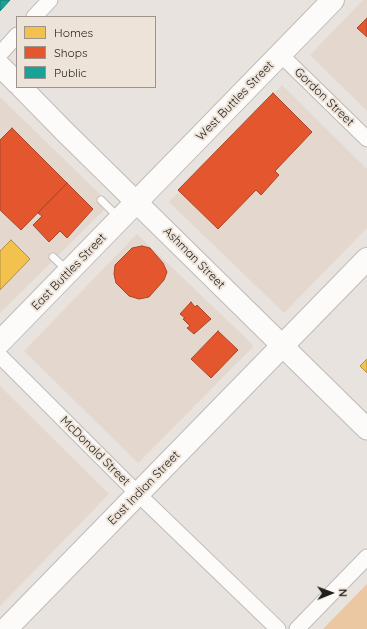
<!DOCTYPE html>
<html>
<head>
<meta charset="utf-8">
<style>
  body { margin:0 }
  #map { position:relative; width:367px; height:629px; overflow:hidden; background:#e8e3de; font-family:Quicksand,sans-serif }
  canvas { display:block }
  .legend { position:absolute; left:16px; top:16px; width:140px; height:72px; box-sizing:border-box; background:#ede3d9; border:1px solid #9c948d; margin:0; padding:5px 7px; list-style:none; font-size:12px; color:#221e1a }
  .legend li { display:flex; align-items:center; gap:8px; height:20px }
  .legend b { width:20px; border:1px solid #9c948d }
  .north { position:absolute; left:311px; top:573px; width:40px; height:40px; -webkit-text-stroke:3px #ede3d9; paint-order:stroke; rotate:89deg; font-size:11px; font-weight:700; line-height:16px; text-align:center; color:#221e1a }
  .north::after { content:''; display:block; margin:auto; width:14px; height:18px; background:#221e1a; clip-path:polygon(50% 0,100% 100%,50% 72%,0 100%) }
</style>
</head>
<body>
<div id="map">
<canvas width="367" height="629"></canvas>
<ul class="legend">
<li><b style="height:11px;background:#f2c14e"></b>Homes</li>
<li><b style="height:11px;background:#e4572e"></b>Shops</li>
<li><b style="height:11px;background:#17a398"></b>Public</li>
</ul>
<div class="north">N</div>
</div>
<script>
const ctx = document.querySelector('canvas').getContext('2d');
ctx.lineJoin = 'round';
function paint(path, color) { ctx.fillStyle = color; ctx.fill(path, 'evenodd'); }
const shape = rows => new Path2D(rows.map(r => 'M' + r).join(''));
function trace(path, color, width, dash) { ctx.strokeStyle = color; ctx.lineWidth = width; ctx.lineCap = dash ? 'butt' : 'round'; ctx.setLineDash(dash || []); ctx.stroke(path); }
function write(font, color, halo, rows, align = 'center') {
  ctx.font = font + ' Quicksand,sans-serif'; ctx.lineWidth = 4; ctx.setLineDash([]); ctx.textBaseline = 'middle'; ctx.strokeStyle = halo; ctx.fillStyle = color; for (const [text, x, y, turn = 0] of rows) {
    ctx.save(); ctx.translate(x, y); ctx.rotate((+turn || 0) * Math.PI / 180); ctx.textAlign = isNaN(turn) ? turn : align; if (halo) ctx.strokeText(text, 0, 0); ctx.fillText(text, 0, 0); ctx.restore();
  }
}
paint(shape([
  [363,0,367,0,367,111,310,55],
  [282,85,367,169,367,228,284,313,169,202],
  [0,97,110,204,0,313],
  [137,234,252,344,253,347,138,463,24,351],
  [0,386,109,494,0,606]
]), '#e4d8ce');
paint(shape([
  [367,584,367,629,323,629]
]), '#ebc7a2');
const homes = shape([
  [11,240,30,259,0,290,0,251,11,240],
  [367,359,367,373,360,366,367,359]
]);
paint(homes, '#f2c14e');
trace(homes, '#b4903e', 1);
const shops = shape([
  [367,18,367,37,357,28,367,18],
  [273,93,312,132,275,171,279,175,261,195,256,190,218,229,178,190,273,93],
  [12,128,67,183,21,230,0,210,0,140,12,128],
  [67,183,93,209,67,238,60,231,49,242,33,225,42,216,38,213,67,183],
  [142,246,150,248,163,263,167,272,164,280,149,297,139,299,129,296,116,283,114,274,115,265,132,248,142,246],
  [191,302,195,307,197,305,211,319,194,334,187,328,190,326,183,319,185,318,180,314,191,302],
  [218,331,238,350,211,378,191,359,218,331]
]);
paint(shops, '#e4572e');
trace(shops, '#aa4628', 1);
const public = shape([
  [0,0,10,0,0,11,0,0]
]);
paint(public, '#17a398');
trace(public, '#1a7b72', 1);
const lane = shape([
  [101,200,118,217],
  [53,257,68,271]
]);
const street = shape([
  [34,17,50,0],
  [0,54,17,35],
  [280,54,367,139],
  [0,356,138,494,278,629],
  [297,629,367,557]
]);
const secondary = shape([
  [0,66,17,83],
  [21,87,64,131,367,429]
]);
const highway = shape([
  [0,342,333,0],
  [6,629,367,259]
]);
trace(lane, '#bfbbb7', 9);
trace(street, '#bfbbb7', 17);
trace(secondary, '#bfbbb7', 23);
trace(highway, '#bfbbb7', 24);
trace(lane, '#fcfbfa', 7);
trace(street, '#fcfbfa', 15);
trace(secondary, '#fcfbfa', 21);
trace(highway, '#fcfbfa', 22);
write('12px', '#221e1a', '#ede3d9', [
  ["Gordon Street",324,97,44],
  ["West Buttles Street",235,101,-46],
  ["Ashman Street",194,258,45],
  ["East Buttles Street",69,272,-46],
  ["McDonald Street",95,451,45],
  ["East Indian Street",144,488,-46]
]);
</script>
</body>
</html>
